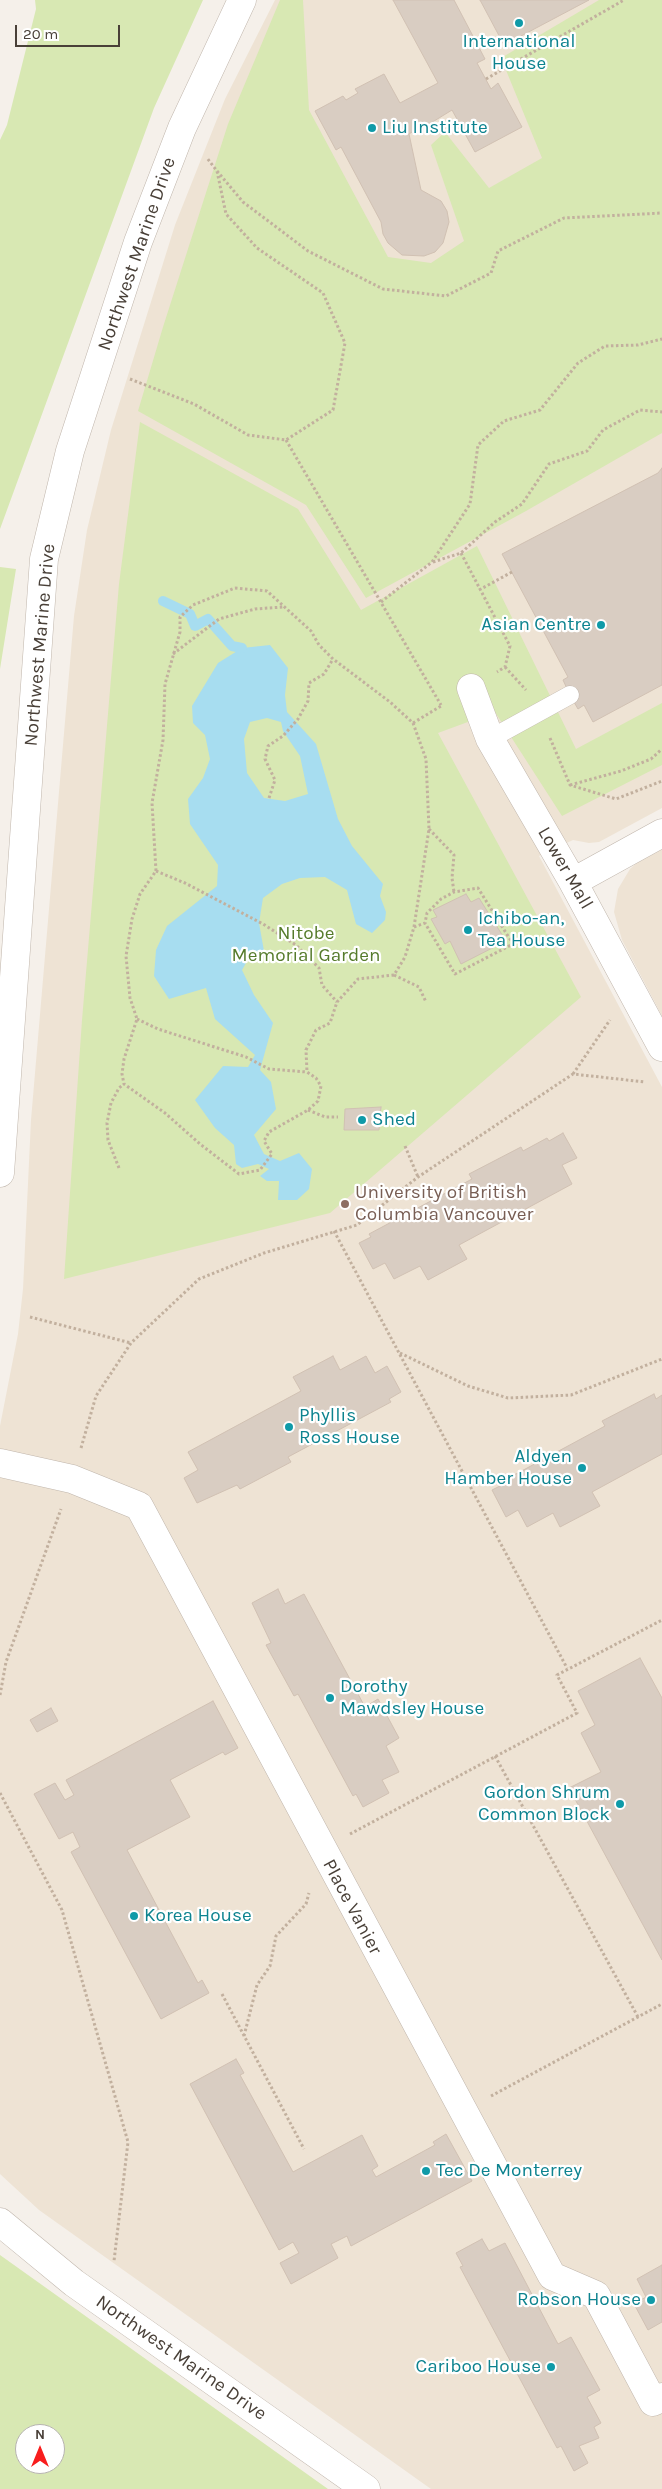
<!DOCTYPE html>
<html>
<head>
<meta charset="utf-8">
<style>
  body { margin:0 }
  #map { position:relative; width:662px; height:2489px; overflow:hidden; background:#f5f0ea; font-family:Karla,sans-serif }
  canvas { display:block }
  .north { position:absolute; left:15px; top:2424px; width:50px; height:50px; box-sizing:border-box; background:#fff; border:1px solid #b6b3af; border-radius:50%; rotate:0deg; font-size:14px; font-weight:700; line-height:20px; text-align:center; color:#494038 }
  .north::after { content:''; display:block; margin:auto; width:18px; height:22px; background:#f81e1e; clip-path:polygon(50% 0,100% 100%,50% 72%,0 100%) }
  .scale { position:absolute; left:15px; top:25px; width:105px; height:22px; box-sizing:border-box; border:2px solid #494038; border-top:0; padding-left:6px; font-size:15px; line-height:18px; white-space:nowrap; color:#494038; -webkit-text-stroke:4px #fff; paint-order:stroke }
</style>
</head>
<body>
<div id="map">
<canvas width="662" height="2489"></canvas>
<div class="north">N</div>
<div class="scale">20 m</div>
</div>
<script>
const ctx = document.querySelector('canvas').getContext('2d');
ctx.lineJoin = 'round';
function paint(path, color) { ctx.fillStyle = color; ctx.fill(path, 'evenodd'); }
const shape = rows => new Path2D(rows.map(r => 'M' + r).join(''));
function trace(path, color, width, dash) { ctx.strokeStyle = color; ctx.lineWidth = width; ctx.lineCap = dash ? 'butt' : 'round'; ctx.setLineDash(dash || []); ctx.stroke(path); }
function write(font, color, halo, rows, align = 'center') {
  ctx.font = font + ' Karla,sans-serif'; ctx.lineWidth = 4.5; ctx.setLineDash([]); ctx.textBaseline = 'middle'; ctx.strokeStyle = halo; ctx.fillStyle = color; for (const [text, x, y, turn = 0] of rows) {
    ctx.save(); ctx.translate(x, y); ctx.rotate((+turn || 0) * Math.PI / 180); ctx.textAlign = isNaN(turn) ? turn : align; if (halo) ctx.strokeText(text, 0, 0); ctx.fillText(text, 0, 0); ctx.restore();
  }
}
paint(shape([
  [275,0,662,0,662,808,599,842,589,843,573,840,539,856,662,1087,662,2489,431,2489,39,2210,0,2174,0,1426,18,1334,23,1289,31,1120,74,616,87,530,111,430,175,225,225,99],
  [662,848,662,1016,622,940,614,912,618,889,630,869,639,861]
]), '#eee3d4');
paint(shape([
  [35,0,203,0,154,108,0,529,0,140,7,125,36,9],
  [280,0,303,0,309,110,388,257,431,263,464,241,431,145,445,132,489,188,542,158,501,58,599,0,662,0,662,433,526,511,366,598,306,505,138,411,163,327,228,124],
  [140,422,298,509,361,610,477,546,576,749,662,703,662,765,562,816,495,712,438,733,581,997,330,1213,64,1279,82,1020,119,584],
  [0,567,16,569,0,669],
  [0,2255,241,2427,328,2489,0,2489],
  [25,2434,55,2434,55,2464,25,2464]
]), '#d8e8b3');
paint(shape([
  [270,645,288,668,285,695,287,712,316,744,338,819,352,846,383,884,380,896,386,912,385,920,372,933,356,924,347,890,325,877,300,878,282,884,263,898,259,923,264,951,250,956,242,970,254,995,273,1023,260,1070,271,1082,276,1109,254,1135,264,1154,280,1161,299,1153,312,1169,309,1189,297,1200,278,1200,279,1181,267,1181,260,1176,269,1169,258,1164,242,1168,236,1164,234,1145,215,1128,195,1100,223,1066,248,1067,255,1055,215,1019,206,988,169,999,154,976,156,950,167,926,217,886,218,865,190,824,188,799,203,778,210,759,205,735,193,723,192,706,218,663,242,648],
  [267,718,281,722,283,731,300,756,308,794,285,801,264,798,247,773,244,739,250,722]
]), '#a7ddf0');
trace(shape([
  [163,601,190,614,195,626,208,619,232,646,242,648]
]), '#a7ddf0', 10);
const building = shape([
  [393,0,454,0,485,59,477,63,491,89,498,83,522,127,475,152,452,110,413,134,412,132,409,134,421,190,441,201,447,211,449,222,443,243,435,252,424,256,402,255,388,243,383,234,381,222,341,147,336,150,315,111,343,96,346,100,358,93,355,89,384,74,400,103,438,83,393,0],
  [480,0,589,0,504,45,480,0],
  [662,468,662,685,593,722,584,705,578,709,570,695,563,680,568,677,502,554,658,473,662,468],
  [466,894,471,902,479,898,506,941,461,964,450,941,445,944,431,919,437,917,433,910,466,894],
  [381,1107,379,1130,344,1130,345,1109,381,1107],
  [563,1133,577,1158,562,1165,572,1184,459,1245,467,1259,428,1280,420,1266,394,1279,385,1263,373,1269,359,1243,371,1237,369,1234,472,1179,469,1174,521,1147,523,1151,547,1138,549,1141,563,1133],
  [333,1356,340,1370,366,1356,375,1373,387,1366,401,1392,389,1399,391,1402,288,1457,291,1462,240,1489,237,1485,197,1503,184,1478,198,1470,188,1452,301,1391,293,1377,333,1356],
  [654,1394,656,1399,662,1395,662,1454,592,1492,600,1506,560,1527,553,1513,527,1527,518,1510,506,1517,492,1490,504,1484,503,1481,605,1426,602,1421,654,1394],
  [278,1589,285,1604,304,1594,365,1707,378,1699,399,1738,386,1746,399,1772,382,1780,389,1793,363,1807,356,1794,353,1796,298,1694,294,1696,266,1645,271,1643,252,1603,278,1589],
  [640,1658,662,1698,662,1960,569,1788,601,1772,581,1733,595,1725,578,1691,640,1658],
  [213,1701,238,1748,225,1755,223,1752,170,1780,190,1817,127,1850,198,1983,202,1980,209,1993,161,2019,71,1852,80,1847,73,1832,59,1839,34,1794,55,1783,65,1800,74,1795,66,1780,213,1701],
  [51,1708,58,1721,37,1732,30,1720,51,1708],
  [236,2059,244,2073,240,2075,293,2172,362,2135,378,2166,372,2170,376,2177,435,2145,433,2142,446,2134,472,2181,351,2246,347,2236,331,2244,338,2258,291,2284,280,2263,299,2253,293,2242,279,2250,190,2084,236,2059],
  [482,2239,489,2251,505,2243,558,2344,571,2337,600,2390,587,2397,601,2423,594,2427,599,2438,579,2446,588,2463,574,2471,561,2446,557,2448,460,2267,463,2266,456,2253,482,2239],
  [662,2265,662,2322,648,2330,634,2304,646,2297,637,2279,662,2265]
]);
paint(building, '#d9cdc2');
trace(building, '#d1c1b3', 1);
const service = shape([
  [490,739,570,695]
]);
const pedestrian = shape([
  [0,1463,72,1479,139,1506,552,2276,596,2295,653,2402,662,2397]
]);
const minor = shape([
  [471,688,490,739,573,882,662,1047],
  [573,882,662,833]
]);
const tertiary = shape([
  [0,1173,44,559,70,451,138,242,182,128,242,0],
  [0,2222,74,2283,366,2489]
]);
trace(service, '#c0b6ac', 19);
trace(pedestrian, '#c0b6ac', 29);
trace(minor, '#c0b6ac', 29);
trace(tertiary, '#c0b6ac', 29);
trace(shape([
  [486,79,624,0],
  [217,171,243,202,308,251,383,289,446,296,491,273,498,251,564,218,662,213],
  [130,379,194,404,248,435,286,440,333,410,345,343,323,293,257,248,226,214,217,171,207,158],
  [286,440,441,705],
  [461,553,510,646,505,667,497,672],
  [433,562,461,553,495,522,522,504,549,464,587,451,603,430,640,410,662,412],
  [235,588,267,591,311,631,319,645,333,659,390,702,413,723,426,759,429,829,414,927,405,957,394,975,358,979,337,1002,330,1023,316,1030,306,1050,307,1072,316,1078,321,1086,318,1101,308,1110,269,1132,264,1141,272,1154,260,1170,239,1174,200,1144,165,1113,124,1084,122,1074,124,1059,137,1019,130,998,126,956,132,919,140,894,156,871,152,803,163,740,165,684,180,632,180,617,193,605,235,588],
  [479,590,512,572],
  [381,602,432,562,470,504,478,445,504,421,540,410,578,363,605,346,638,345,662,339],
  [173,654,219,619,255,609,283,607],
  [505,667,526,690],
  [413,723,441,706],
  [550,738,570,785,616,799,662,781],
  [570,785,621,771,651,759,662,749],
  [269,798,275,780,265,759,268,746,283,736,298,719,308,701,309,683,324,674,333,659],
  [429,829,454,855,452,878,454,892],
  [156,871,185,883,263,924,296,945,319,968,322,985,337,1002],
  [414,927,425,923,427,913,441,899,454,892,478,888,513,944,455,974,425,923],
  [394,975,419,987,426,1002],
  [137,1019,158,1029,246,1057,269,1069,307,1072],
  [573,1074,610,1020],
  [308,1110,325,1117,338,1117],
  [405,1146,418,1177],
  [119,1168,108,1140,107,1123,111,1103,119,1088,124,1084],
  [334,1231,567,1668],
  [30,1317,131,1343],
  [400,1353,468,1386,508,1398,571,1395,662,1359],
  [81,1448,96,1396,131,1343,199,1279,264,1253,357,1225,418,1177,573,1074,645,1082],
  [0,1695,6,1662,61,1509],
  [495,1756,638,2017],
  [0,1793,62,1910,128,2142,114,2261],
  [350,1834,577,1713,557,1675,662,1620],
  [222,1994,304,2149],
  [244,2036,257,1985,270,1966,276,1936,306,1904,309,1893],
  [491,2096,662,2004]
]), '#c2b09e', 3, [2.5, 2.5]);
trace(service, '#fff', 18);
trace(pedestrian, '#fff', 28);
trace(minor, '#fff', 28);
trace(tertiary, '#fff', 28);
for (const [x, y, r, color] of [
  [519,23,5,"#0f9aa8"],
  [372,128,5,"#0f9aa8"],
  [601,625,5,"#0f9aa8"],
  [468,930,5,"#0f9aa8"],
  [362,1120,5,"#0f9aa8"],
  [345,1204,5,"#8d6e63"],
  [289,1427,5,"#0f9aa8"],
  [582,1468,5,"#0f9aa8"],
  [330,1698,5,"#0f9aa8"],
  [620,1804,5,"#0f9aa8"],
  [134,1916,5,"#0f9aa8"],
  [426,2171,5,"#0f9aa8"],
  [651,2300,5,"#0f9aa8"],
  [551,2367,5,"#0f9aa8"]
]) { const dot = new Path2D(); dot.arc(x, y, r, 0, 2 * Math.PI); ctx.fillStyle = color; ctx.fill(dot); trace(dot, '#fff', 2); }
write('19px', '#0d838f', '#fff', [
  ["International",519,42,"center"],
  ["House",519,64,"center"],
  ["Liu Institute",382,128],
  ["Asian Centre",591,625,"right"],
  ["Ichibo-an,",478,919],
  ["Tea House",478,941],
  ["Shed",372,1120],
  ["Phyllis",299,1416],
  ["Ross House",299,1438],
  ["Aldyen",572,1457,"right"],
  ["Hamber House",572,1479,"right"],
  ["Dorothy",340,1687],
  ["Mawdsley House",340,1709],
  ["Gordon Shrum",610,1793,"right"],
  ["Common Block",610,1815,"right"],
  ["Korea House",144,1916],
  ["Tec De Monterrey",436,2171],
  ["Robson House",641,2300,"right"],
  ["Cariboo House",541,2367,"right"]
], 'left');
write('19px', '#494038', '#fff', [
  ["Northwest Marine Drive",137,254,-71],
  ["Northwest Marine Drive",40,645,-85],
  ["Lower Mall",565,868,60],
  ["Place Vanier",352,1907,62],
  ["Northwest Marine Drive",181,2358,35]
]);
write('19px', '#557b2b', '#fff', [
  ["Nitobe",306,934],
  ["Memorial Garden",306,956]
]);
write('19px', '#785e54', '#fff', [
  ["University of British",355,1193],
  ["Columbia Vancouver",355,1215]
], 'left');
</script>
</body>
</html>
